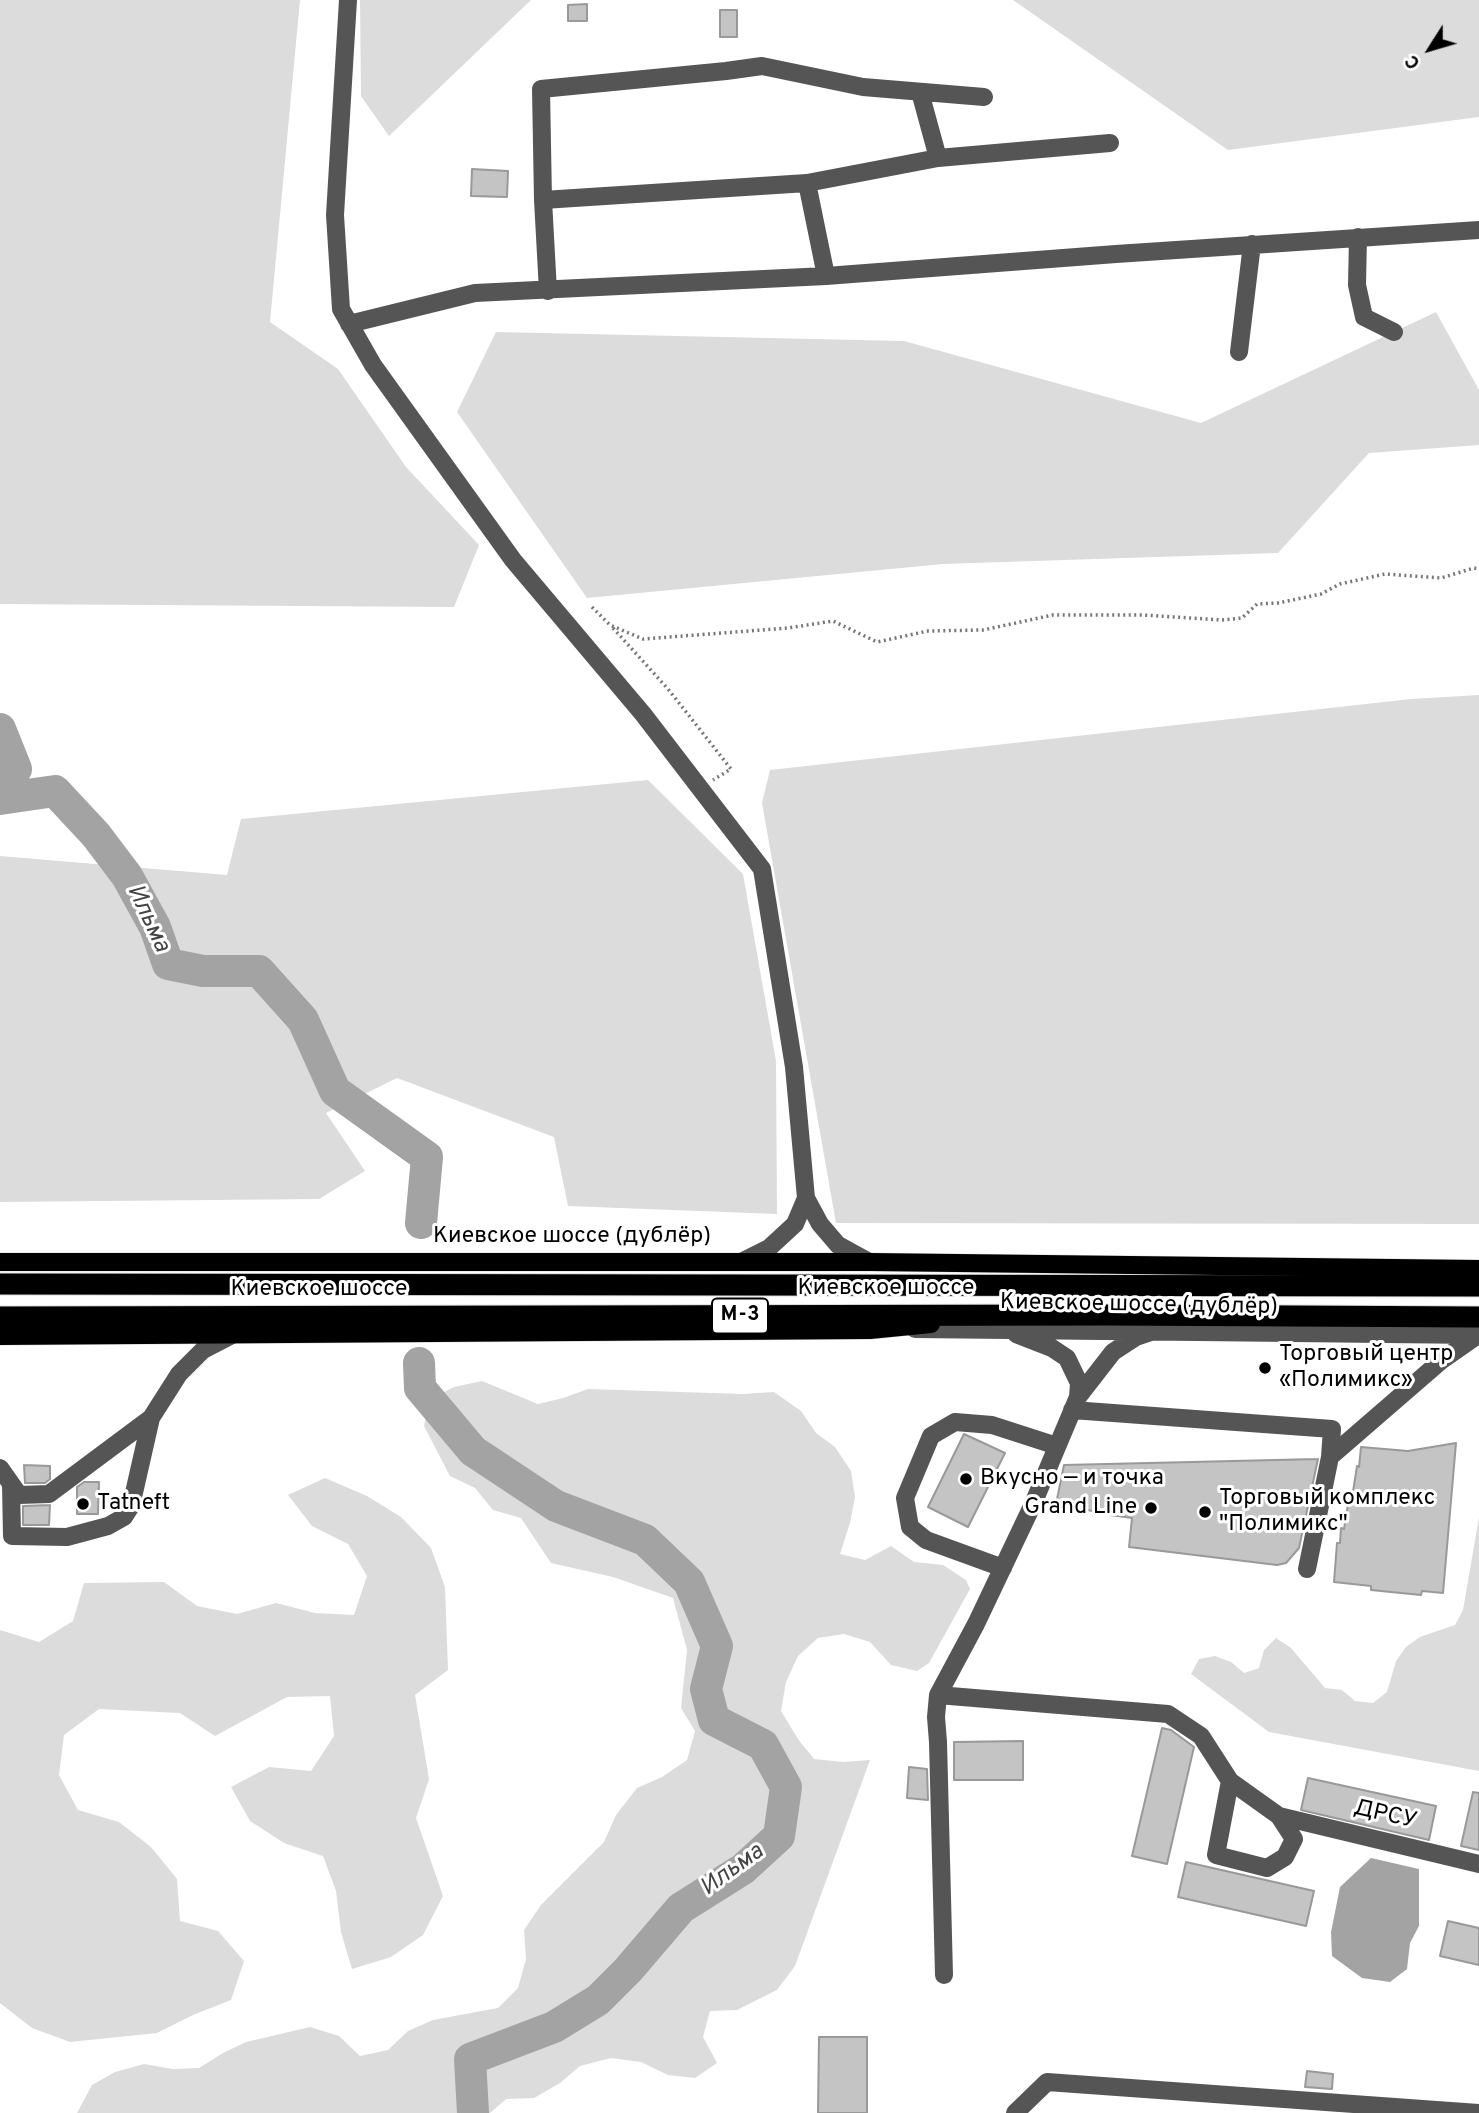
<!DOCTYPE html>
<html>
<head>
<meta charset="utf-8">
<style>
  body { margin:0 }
  #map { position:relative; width:1479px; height:2113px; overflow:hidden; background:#fff; font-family:Overpass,sans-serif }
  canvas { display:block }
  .north { position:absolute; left:1395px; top:14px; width:70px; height:70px; -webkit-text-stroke:5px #fff; paint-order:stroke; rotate:233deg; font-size:19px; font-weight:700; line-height:28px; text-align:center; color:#000 }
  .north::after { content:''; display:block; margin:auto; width:24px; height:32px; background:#000; clip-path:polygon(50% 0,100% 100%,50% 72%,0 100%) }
</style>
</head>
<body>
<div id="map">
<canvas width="1479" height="2113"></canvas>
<div class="north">С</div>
</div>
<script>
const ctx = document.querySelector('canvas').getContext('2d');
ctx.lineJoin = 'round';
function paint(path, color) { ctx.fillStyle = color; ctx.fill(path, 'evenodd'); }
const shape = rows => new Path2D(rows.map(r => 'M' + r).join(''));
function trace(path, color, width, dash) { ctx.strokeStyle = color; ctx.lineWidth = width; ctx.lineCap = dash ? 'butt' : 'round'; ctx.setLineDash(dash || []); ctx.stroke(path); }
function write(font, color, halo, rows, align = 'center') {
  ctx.font = font + ' Overpass,sans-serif'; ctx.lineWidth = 6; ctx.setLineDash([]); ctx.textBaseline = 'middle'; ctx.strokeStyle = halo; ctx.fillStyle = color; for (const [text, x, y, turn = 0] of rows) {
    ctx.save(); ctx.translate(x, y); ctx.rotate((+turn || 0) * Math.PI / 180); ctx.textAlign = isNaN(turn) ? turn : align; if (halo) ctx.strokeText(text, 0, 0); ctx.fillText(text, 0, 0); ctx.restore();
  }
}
paint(shape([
  [0,0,300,0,270,322,338,369,406,467,479,545,454,607,0,604],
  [360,0,531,0,389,136,361,96],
  [1013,0,1479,0,1479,117,1228,150],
  [1436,312,1479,390,1479,445,1369,453,1278,553,943,564,587,598,457,412,496,332,904,341,1201,423],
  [1479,695,1479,1224,836,1223,762,803,770,770,1411,699],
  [648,780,743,874,776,1061,777,1214,568,1206,554,1137,397,1078,326,1113,365,1171,319,1199,0,1202,0,856,227,875,241,819],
  [482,1381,538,1404,563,1398,588,1389,743,1394,774,1392,801,1411,816,1433,835,1447,851,1471,855,1497,850,1523,840,1554,865,1560,891,1546,914,1562,943,1565,966,1580,970,1589,929,1663,917,1671,891,1665,870,1642,844,1634,818,1638,798,1656,786,1682,781,1711,798,1739,814,1759,843,1762,870,1760,795,1966,777,1990,737,2010,710,2011,703,2037,717,2063,695,2078,668,2075,641,2062,611,2058,580,2066,560,2083,534,2098,506,2099,490,2113,77,2113,92,2085,115,2072,144,2064,173,2069,199,2068,223,2053,246,2042,310,2027,339,2036,360,2056,388,2050,408,2031,433,2020,498,2008,518,1988,526,1959,524,1930,541,1905,604,1842,616,1815,637,1788,662,1777,687,1760,695,1731,681,1708,687,1650,673,1598,613,1577,551,1563,521,1518,493,1510,475,1488,450,1476,424,1426,430,1399,454,1387],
  [325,1478,367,1496,401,1517,431,1548,445,1587,448,1670,415,1695,429,1779,416,1818,443,1896,423,1935,391,1957,352,1969,341,1932,336,1891,323,1856,284,1843,250,1821,231,1787,269,1767,311,1771,334,1736,330,1696,287,1697,215,1736,180,1713,99,1709,64,1735,59,1775,78,1810,119,1822,151,1847,177,1879,180,1921,218,1931,244,1961,231,2000,193,2015,157,2033,70,2042,32,2028,0,2003,0,1630,39,1642,73,1621,84,1583,164,1582,197,1606,237,1614,276,1603,315,1613,354,1615,367,1576,348,1544,312,1526,288,1495],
  [1479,1517,1479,1771,1269,1732,1191,1674,1199,1659,1215,1656,1231,1662,1244,1673,1259,1668,1264,1650,1276,1638,1291,1648,1325,1688,1342,1690,1355,1701,1373,1703,1387,1692,1396,1661,1406,1647,1420,1637,1455,1625,1463,1610]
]), '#dcdcdc');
paint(shape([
  [1371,1858,1419,1869,1419,1926,1410,1943,1407,1969,1390,1982,1362,1978,1332,1956,1331,1932,1340,1887]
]), '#a3a3a3');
trace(shape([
  [0,729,16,769,0,793],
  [0,799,55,791,96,835,127,876,155,927,168,964,203,971,259,971,303,1020,335,1091,427,1157,421,1223],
  [419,1363,420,1388,473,1451,556,1506,645,1540,689,1582,717,1646,706,1689,714,1720,763,1745,786,1787,779,1836,743,1869,681,1908,628,1970,598,2000,554,2027,470,2059,473,2113]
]), '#a3a3a3', 32);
const building = shape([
  [587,4,587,21,568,21,568,5,587,4],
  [720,10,737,10,737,37,720,37,720,10],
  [472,169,508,171,507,197,471,196,472,169],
  [964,1434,1005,1453,968,1527,928,1507,964,1434],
  [1456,1443,1443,1593,1422,1591,1421,1595,1371,1590,1371,1586,1334,1582,1337,1543,1340,1543,1341,1528,1344,1529,1349,1498,1352,1498,1357,1466,1359,1467,1361,1447,1408,1451,1456,1443],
  [1318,1459,1299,1548,1286,1563,1277,1565,1129,1547,1132,1518,1103,1514,1103,1513,1056,1504,1064,1465,1318,1459],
  [24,1465,50,1466,50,1479,45,1483,25,1483,24,1465],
  [84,1482,99,1482,98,1514,77,1514,77,1487,84,1482],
  [50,1505,49,1525,23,1525,23,1506,50,1505],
  [1162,1728,1171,1730,1194,1747,1167,1864,1132,1856,1162,1728],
  [1023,1741,1023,1780,954,1780,954,1742,1023,1741],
  [909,1767,927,1769,928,1800,907,1798,909,1767],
  [1308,1778,1436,1806,1429,1840,1301,1810,1308,1778],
  [1473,1792,1479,1793,1479,1850,1461,1846,1473,1792],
  [1186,1862,1314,1891,1306,1926,1178,1897,1186,1862],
  [1448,1921,1479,1928,1479,1965,1440,1956,1448,1921],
  [819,2037,867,2037,867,2113,818,2113,819,2037],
  [1307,2071,1333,2074,1332,2089,1305,2087,1307,2071]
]);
paint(building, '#c4c4c4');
trace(building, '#999', 2);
const major = shape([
  [0,1262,869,1262,1479,1269],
  [0,1336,870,1330,931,1324]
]);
const highway = shape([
  [0,1284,1479,1286],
  [0,1317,1108,1315,1479,1317]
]);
trace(major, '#dbdbdb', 19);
trace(highway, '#dbdbdb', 23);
trace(shape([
  [592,607,610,625,643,639,788,628,833,621,877,642,928,631,983,630,1053,615,1143,615,1222,620,1242,618,1257,604,1278,603,1321,594,1340,584,1385,574,1441,578,1474,568,1479,569],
  [613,628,668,689,731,769,713,780]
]), '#777', 3.5, [2, 3.5]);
trace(shape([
  [348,0,335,215,341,309,373,365,513,560,643,714,762,869,794,1067,806,1198,820,1224,838,1245,869,1262],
  [920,92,938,158],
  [807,183,826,276],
  [543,200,807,183,938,158,1110,143],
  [1358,237,1357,285,1364,317,1394,332],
  [548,291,543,200,541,89,726,71,762,66,863,87,984,97],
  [349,324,475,293,826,276,1116,254,1479,230],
  [1239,352,1252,244],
  [741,1262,769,1248,795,1224,806,1198],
  [915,1329,1479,1335],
  [1016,1334,1052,1348,1067,1358,1079,1383,1078,1397],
  [1072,1410,1332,1429,1330,1457,1307,1569],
  [1330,1457,1442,1360,1478,1335],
  [0,1468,19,1495,49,1494,151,1418,179,1374,203,1350,234,1334],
  [11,1484,12,1536,67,1537,108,1526,124,1517,131,1506,151,1418],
  [1003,1568,926,1540,910,1527,905,1498,931,1436,955,1422,992,1425,1057,1446],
  [938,1695,1168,1714,1201,1736,1230,1781,1279,1816,1294,1839,1285,1857,1267,1868,1216,1855,1230,1781],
  [1279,1816,1479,1864],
  [944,1975,938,1742,936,1717,938,1695,976,1624,1033,1504,1078,1397,1113,1352,1136,1337,1154,1331],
  [1015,2113,1047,2082,1479,2113]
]), '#555', 18);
trace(major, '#000', 18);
trace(highway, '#000', 21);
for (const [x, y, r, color] of [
  [1265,1368,7,"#000"],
  [966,1479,7,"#000"],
  [83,1504,7,"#000"],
  [1151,1508,7,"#000"],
  [1205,1512,7,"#000"]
]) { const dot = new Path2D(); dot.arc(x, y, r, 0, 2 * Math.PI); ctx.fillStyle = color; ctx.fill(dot); trace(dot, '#fff', 2.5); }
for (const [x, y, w] of [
  [740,1316,56]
]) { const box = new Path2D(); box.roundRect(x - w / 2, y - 17.5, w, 35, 5); ctx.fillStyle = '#fff'; ctx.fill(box); trace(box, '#000', 2); }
write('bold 21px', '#000', null, [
  ["М-3",740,1316]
]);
write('23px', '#000', '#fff', [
  ["Киевское шоссе (дублёр)",572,1237],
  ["Киевское шоссе",886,1289],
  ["Киевское шоссе",319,1290],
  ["Киевское шоссе (дублёр)",1139,1306,1],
  ["ДРСУ",1385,1816,13]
]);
write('23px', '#000', '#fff', [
  ["Торговый центр",1279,1355],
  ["«Полимикс»",1279,1381],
  ["Вкусно — и точка",980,1479],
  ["Торговый комплекс",1219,1499],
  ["\"Полимикс\"",1219,1525],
  ["Tatneft",97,1504],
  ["Grand Line",1137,1508,"right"]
], 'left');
write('italic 24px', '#444', '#fff', [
  ["Ильма",147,919,65],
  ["Ильма",733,1871,-36]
]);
</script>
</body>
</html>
